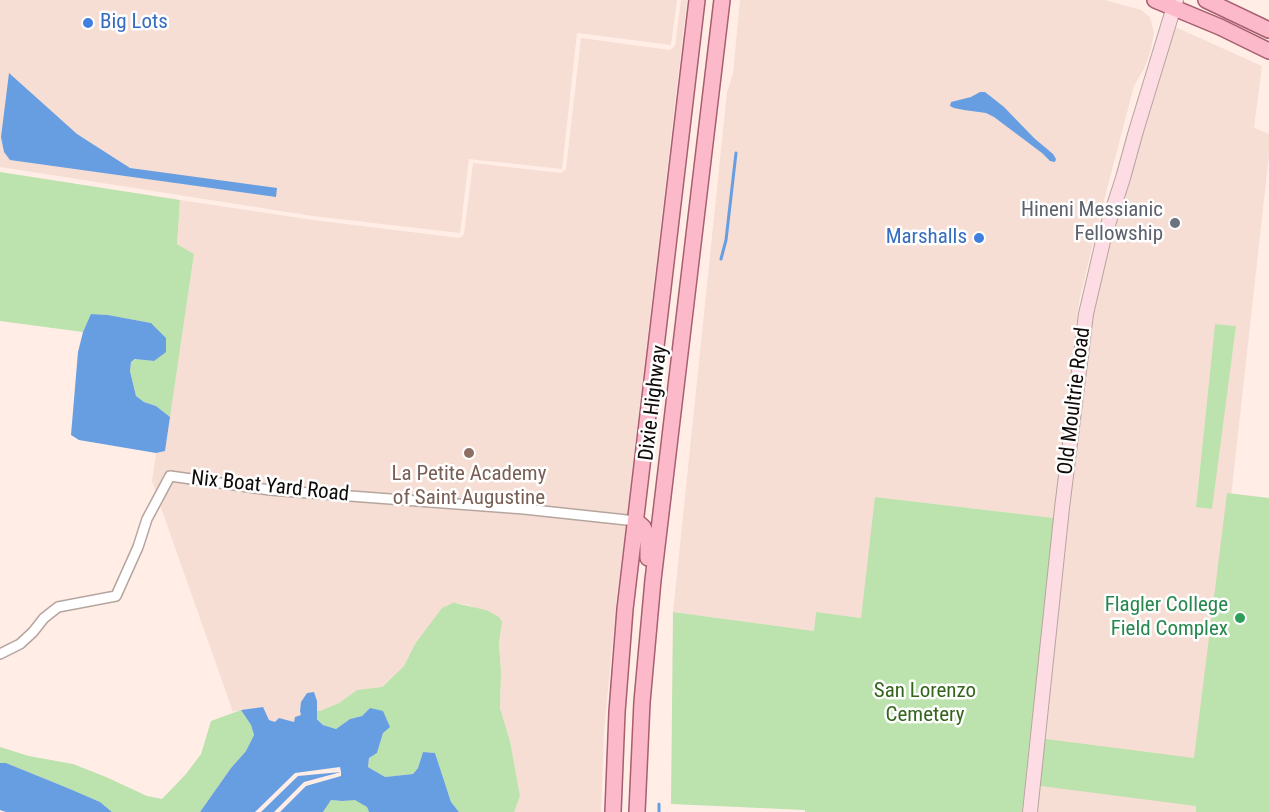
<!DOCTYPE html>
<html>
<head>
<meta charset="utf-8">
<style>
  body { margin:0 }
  canvas { display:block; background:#ffede6 }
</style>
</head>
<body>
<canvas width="1269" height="812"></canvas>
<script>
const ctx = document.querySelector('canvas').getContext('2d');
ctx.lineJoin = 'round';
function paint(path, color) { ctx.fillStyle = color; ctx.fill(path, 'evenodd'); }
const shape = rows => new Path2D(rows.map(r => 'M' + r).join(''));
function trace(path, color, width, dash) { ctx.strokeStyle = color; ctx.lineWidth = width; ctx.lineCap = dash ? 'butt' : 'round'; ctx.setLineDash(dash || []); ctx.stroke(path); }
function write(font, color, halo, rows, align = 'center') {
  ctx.font = font + ' "Roboto Condensed",sans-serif'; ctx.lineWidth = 5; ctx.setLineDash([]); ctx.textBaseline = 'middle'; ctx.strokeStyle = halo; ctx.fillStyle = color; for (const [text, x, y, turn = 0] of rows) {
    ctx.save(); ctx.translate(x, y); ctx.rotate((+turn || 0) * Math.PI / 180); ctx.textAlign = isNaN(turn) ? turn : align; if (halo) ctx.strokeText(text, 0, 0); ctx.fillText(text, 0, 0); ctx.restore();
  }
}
paint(shape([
  [0,0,677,0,671,45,577,33,562,169,469,159,460,233,313,216,0,167],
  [681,0,687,0,627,514,524,504,271,484,171,471,166,473,156,492,152,481,156,453,165,450,194,254,177,244,180,200,313,220,460,238,464,234,473,163,561,173,566,169,581,38,670,50,675,46],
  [740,0,1105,0,1141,10,1150,17,1154,33,1151,49,1145,67,1134,86,1095,235,1079,302,1054,518,876,497,861,618,816,612,814,631,673,612,727,92,733,74],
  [1173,26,1262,66,1254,128,1269,134,1269,155,1196,812,1035,812,1082,378,1099,277],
  [1215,324,1236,326,1211,509,1196,506],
  [173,482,269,495,523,515,626,525,617,594,604,732,601,812,514,812,520,796,510,741,500,708,501,672,499,643,502,622,469,605,455,603,415,644,404,666,381,687,357,690,339,703,320,711,317,711,317,701,307,693,301,702,300,711,302,715,294,722,275,722,269,720,262,707,241,710,233,712,160,505]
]), '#f7ded4');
paint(shape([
  [0,172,180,200,177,244,194,254,170,417,156,406,144,402,136,396,130,371,131,362,136,359,154,361,151,323,108,315,92,314,83,332,0,321],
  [1215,324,1236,326,1212,509,1196,507],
  [1227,493,1269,498,1269,812,1196,812,1196,806,1033,785,1038,738,1194,758],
  [875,497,1054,518,1022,812,805,812,805,810,671,804,673,612,814,631,816,612,861,618],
  [455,602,455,603,486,610,499,617,502,622,499,643,501,672,500,708,510,741,520,796,514,812,459,812,451,802,435,753,423,752,418,768,413,774,385,777,368,767,369,758,377,753,383,733,370,708,362,716,350,719,336,729,323,725,317,718,317,711,320,711,339,703,357,690,382,687,404,666,415,644,442,608],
  [241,710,251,725,254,735,246,751,231,768,200,812,112,812,100,802,70,789,6,763,0,763,0,747,29,756,73,764,106,777,147,796,162,799,186,774,201,754,211,721],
  [356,799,367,807,369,812,323,812,331,800,342,801]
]), '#bce2ad');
paint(shape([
  [9,73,77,134,130,168,277,188,276,197,10,160,4,152,1,137],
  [980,92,985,92,1004,107,1034,138,1053,154,1056,159,1055,162,1050,161,1042,153,994,117,986,113,964,110,954,108,950,106,951,102,971,97],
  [91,314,108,315,151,323,166,338,166,352,154,361,135,359,131,362,130,371,136,396,144,402,156,406,170,417,165,451,156,453,79,440,71,435,78,352,83,332],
  [314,692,317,701,317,719,323,725,336,729,350,719,362,716,370,708,383,711,390,727,383,733,377,753,369,758,368,767,385,777,413,774,418,768,423,752,435,753,451,802,459,812,369,812,367,807,355,800,342,801,331,800,323,812,280,812,306,786,341,776,341,772,304,782,274,812,261,812,298,776,341,772,340,767,295,773,255,812,200,812,231,768,246,751,254,735,251,725,241,710,263,707,269,720,275,722,279,718,294,722,295,717,301,715,300,711,301,702,307,693],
  [0,763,6,763,70,789,100,802,112,812,6,812,0,810]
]), '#679ee1');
trace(shape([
  [721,259,726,240,736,153],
  [659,812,659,804]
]), '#679ee1', 3);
const street = shape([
  [0,654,20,644,33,632,44,618,58,607,116,596,138,547,147,519,170,476,270,490,524,509,636,521]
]);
const secondary = shape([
  [1030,812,1062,508,1086,314,1104,237,1123,178,1136,131,1176,0]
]);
const primary = shape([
  [1155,0,1220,27,1269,51],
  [1206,0,1269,30],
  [636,521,643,527,648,539,648,558],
  [613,812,617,712,625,609,697,0],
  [637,812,642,702,653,580,722,0]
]);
trace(street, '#b6a59e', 12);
trace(secondary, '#b6a59e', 16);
trace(primary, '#a75e6f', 18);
trace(street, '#fff', 9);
trace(secondary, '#fddce4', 14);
trace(primary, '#fbb9ca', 15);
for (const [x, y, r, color] of [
  [88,23,6,"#3f7fe0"],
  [1175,223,6,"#6b7280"],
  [979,238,6,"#3f7fe0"],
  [469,453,6,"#8d6e63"],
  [1240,618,6,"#2e9e5b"]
]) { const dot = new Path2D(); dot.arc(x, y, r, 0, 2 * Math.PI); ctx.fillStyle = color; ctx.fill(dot); trace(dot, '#fefefe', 2); }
write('21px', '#366cbe', '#fefefe', [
  ["Big Lots",100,23],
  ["Marshalls",967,238,"right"]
], 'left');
write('21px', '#5b616d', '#fefefe', [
  ["Hineni Messianic",1163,211],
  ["Fellowship",1163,235]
], 'right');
write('21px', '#0f0a08', '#fefefe', [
  ["Old Moultrie Road",1075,401,-83],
  ["Dixie Highway",654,403,-83],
  ["Nix Boat Yard Road",270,487,6]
]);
write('21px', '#785e54', '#fefefe', [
  ["La Petite Academy",469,475],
  ["of Saint Augustine",469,499]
]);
write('21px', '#27864d', '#fefefe', [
  ["Flagler College",1228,606],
  ["Field Complex",1228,630]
], 'right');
write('21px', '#35651c', '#fefefe', [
  ["San Lorenzo",925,692],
  ["Cemetery",925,716]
]);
</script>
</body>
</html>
